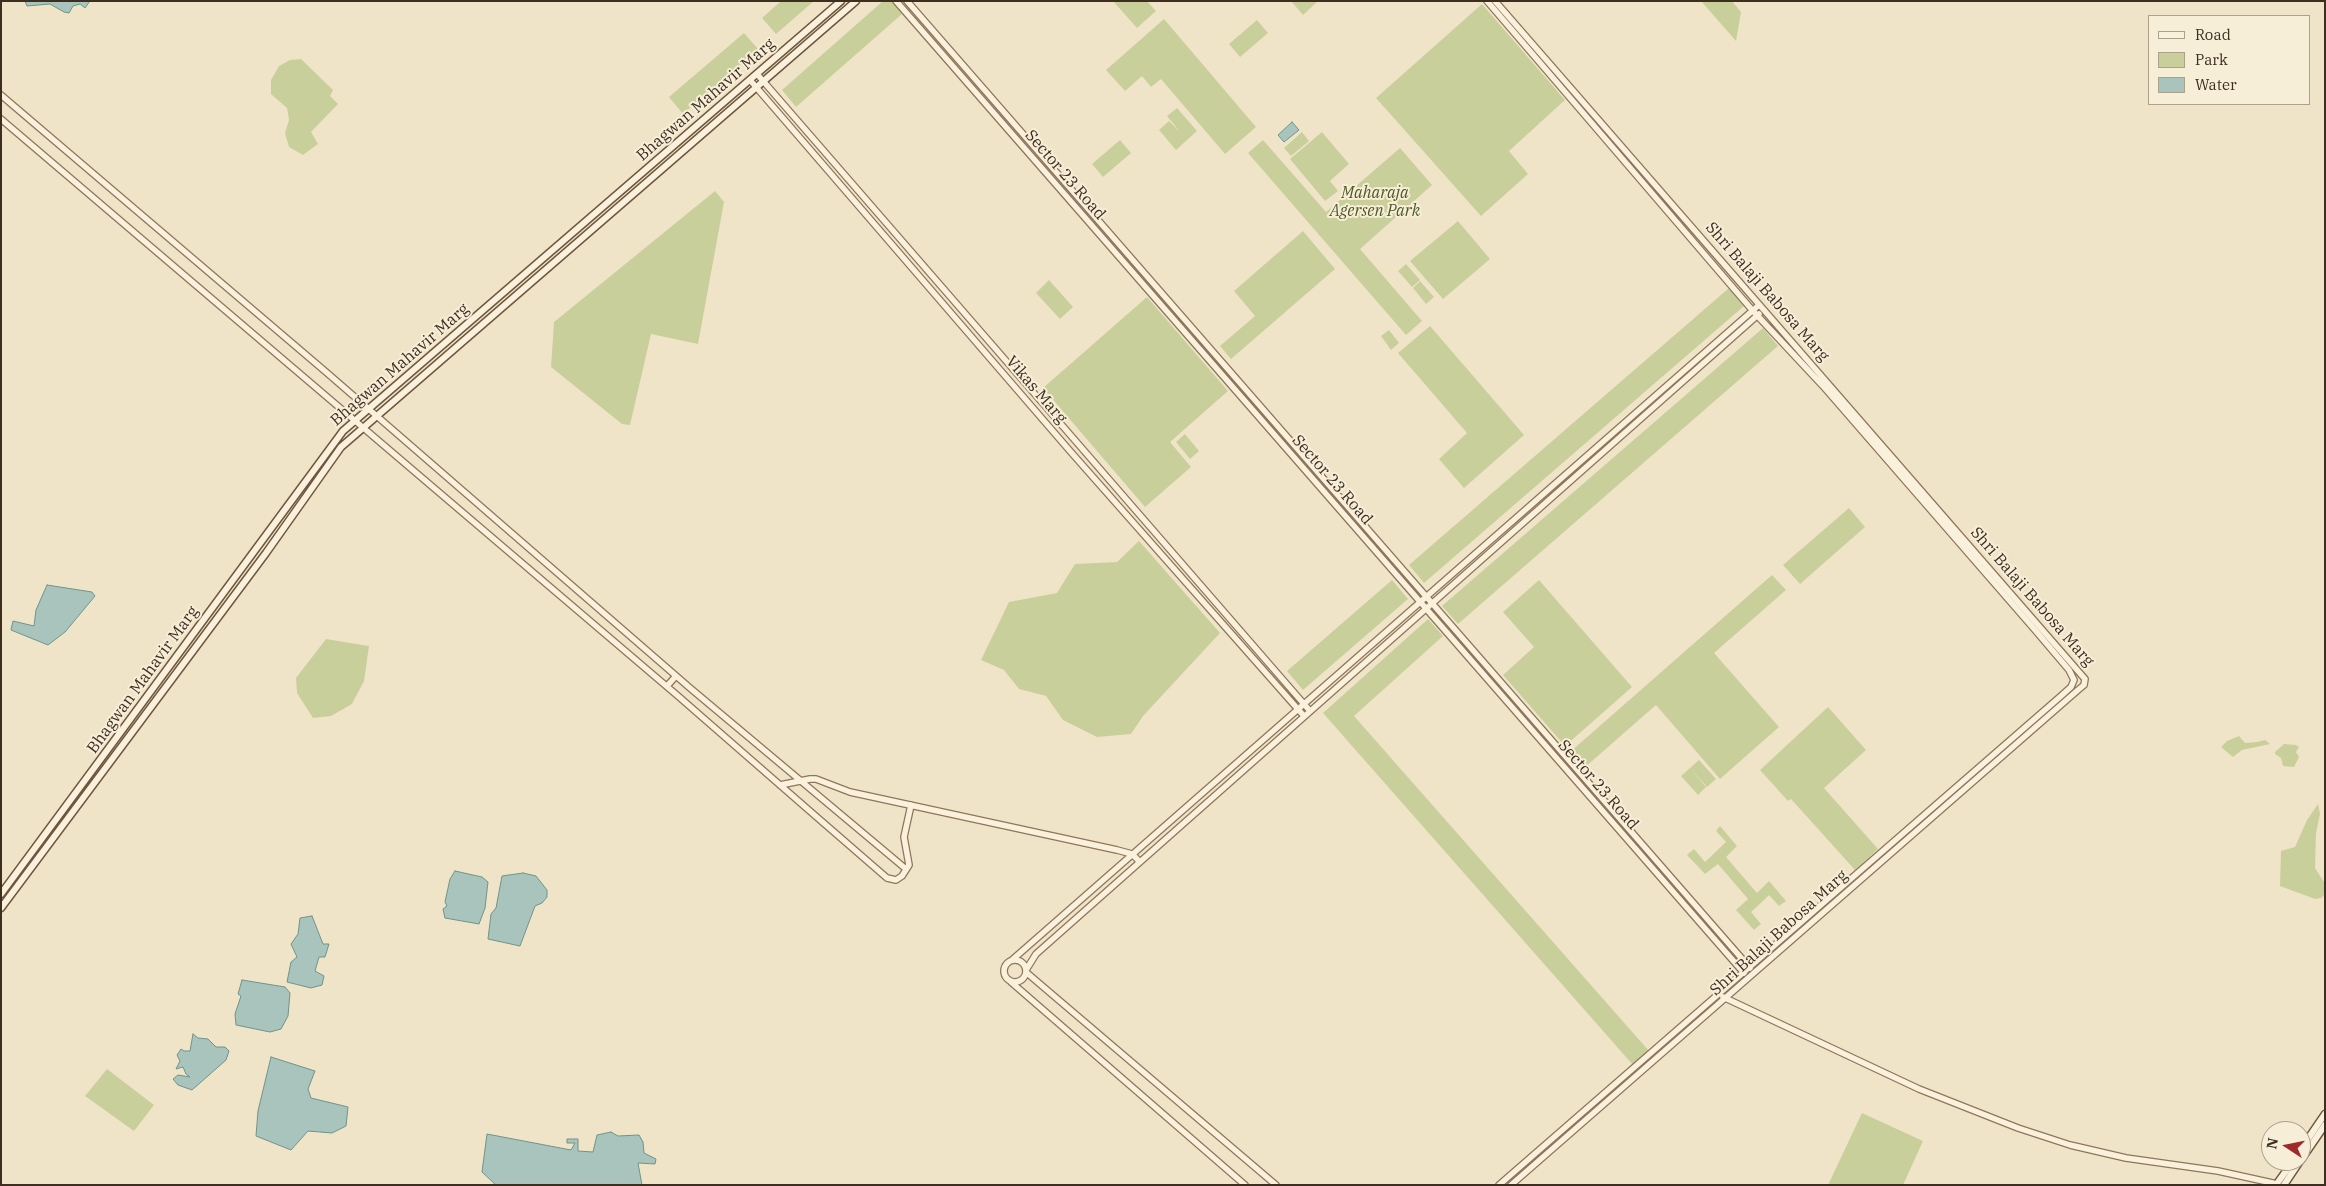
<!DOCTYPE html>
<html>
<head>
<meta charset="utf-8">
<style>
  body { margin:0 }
  #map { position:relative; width:2326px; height:1186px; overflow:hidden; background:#f0e4c8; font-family:"IBM Plex Serif",serif }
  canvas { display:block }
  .frame { position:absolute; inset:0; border:2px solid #3d2e20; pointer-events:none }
  .legend { position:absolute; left:2148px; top:15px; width:162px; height:90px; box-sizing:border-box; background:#f7eed8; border:1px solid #ada18e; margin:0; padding:6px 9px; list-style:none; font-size:15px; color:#3d2e20 }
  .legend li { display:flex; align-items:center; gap:10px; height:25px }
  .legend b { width:25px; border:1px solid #ada18e }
  .north { position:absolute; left:2261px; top:1121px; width:50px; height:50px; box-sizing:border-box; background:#f7eed8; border:1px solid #ada18e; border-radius:50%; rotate:281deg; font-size:14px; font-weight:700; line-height:20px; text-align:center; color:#3d2e20 }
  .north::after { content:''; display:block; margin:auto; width:18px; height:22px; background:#9e2a2b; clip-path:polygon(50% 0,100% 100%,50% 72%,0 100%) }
</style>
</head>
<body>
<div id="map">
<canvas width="2326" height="1186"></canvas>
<div class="frame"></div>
<ul class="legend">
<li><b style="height:6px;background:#faf1dc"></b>Road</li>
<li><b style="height:14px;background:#c9cf9b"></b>Park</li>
<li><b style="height:14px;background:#a9c4bc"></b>Water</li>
</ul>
<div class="north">N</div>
</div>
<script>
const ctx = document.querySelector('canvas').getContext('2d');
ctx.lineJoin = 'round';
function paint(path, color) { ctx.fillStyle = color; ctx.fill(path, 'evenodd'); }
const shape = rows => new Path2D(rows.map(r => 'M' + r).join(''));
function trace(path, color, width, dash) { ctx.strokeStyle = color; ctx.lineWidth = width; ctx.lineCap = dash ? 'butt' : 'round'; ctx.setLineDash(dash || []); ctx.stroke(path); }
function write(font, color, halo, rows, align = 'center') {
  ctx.font = font + ' "IBM Plex Serif",serif'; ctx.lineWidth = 4; ctx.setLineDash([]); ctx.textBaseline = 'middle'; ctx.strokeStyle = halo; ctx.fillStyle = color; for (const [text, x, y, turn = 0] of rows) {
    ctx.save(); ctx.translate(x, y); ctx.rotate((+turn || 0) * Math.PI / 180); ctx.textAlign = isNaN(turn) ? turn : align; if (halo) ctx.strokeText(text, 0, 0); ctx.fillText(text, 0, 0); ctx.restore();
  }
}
paint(shape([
  [781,1,814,1,776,34,762,18],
  [883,1,891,1,902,14,796,107,782,90],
  [1113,1,1147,1,1156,11,1137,28],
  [1291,1,1318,1,1303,15],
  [1701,1,1732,1,1741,12,1736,41],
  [1482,4,1565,100,1509,151,1528,174,1481,216,1376,98],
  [1164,19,1256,127,1225,154,1161,79,1151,87,1142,76,1125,91,1106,70],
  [1257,20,1268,33,1240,57,1229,44],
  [744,33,758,49,683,114,669,97],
  [301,59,333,90,330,96,338,104,311,132,318,144,303,155,289,147,285,133,289,120,287,108,271,94,271,80,279,66,290,60],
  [1177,108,1197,131,1176,150,1159,130,1169,121,1180,132,1167,116],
  [1302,132,1309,141,1291,156,1284,148],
  [1322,132,1349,164,1330,181,1338,191,1325,201,1290,159],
  [1120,140,1131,153,1103,177,1092,164],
  [1263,140,1326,212,1400,148,1432,185,1360,249,1422,321,1406,335,1248,153],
  [715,191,724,202,698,344,651,334,630,425,622,424,551,367,554,322],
  [1458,221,1490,259,1443,299,1410,261],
  [1303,231,1335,269,1231,359,1220,346,1255,316,1234,291],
  [1406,264,1420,280,1412,287,1398,271],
  [1049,280,1073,307,1060,319,1036,293],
  [1420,281,1434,297,1426,304,1413,288],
  [1729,288,1744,306,1424,583,1409,565],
  [1147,297,1228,391,1170,442,1191,467,1145,507,1043,388],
  [1430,326,1524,435,1464,488,1439,459,1467,433,1398,353],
  [1763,328,1778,346,1458,624,1442,606],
  [1389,330,1399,343,1391,350,1381,336],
  [1185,434,1199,451,1190,459,1176,442],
  [1849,508,1865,527,1800,584,1783,565],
  [1139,541,1220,633,1143,716,1131,734,1097,737,1063,720,1046,696,1019,689,1004,670,981,660,1009,602,1057,593,1075,564,1117,562],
  [1772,575,1786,590,1714,653,1779,727,1720,779,1656,705,1584,768,1570,752],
  [1392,580,1408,599,1303,690,1287,671],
  [1539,580,1632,687,1565,746,1503,675,1534,647,1503,612],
  [1428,619,1443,636,1354,716,1649,1051,1633,1065,1323,713],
  [326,639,369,646,364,681,352,704,331,716,313,718,297,693,296,678],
  [1828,707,1866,750,1824,788,1878,849,1855,870,1791,799,1788,801,1760,770],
  [2239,736,2245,743,2257,742,2265,740,2270,744,2242,750,2233,757,2221,747,2227,741],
  [2284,744,2296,745,2299,747,2296,752,2299,757,2294,767,2283,766,2281,758,2275,754,2275,752],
  [1699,760,1716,779,1707,787,1690,768],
  [1690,768,1706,787,1698,795,1681,776],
  [2318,804,2320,814,2316,833,2315,868,2324,882,2325,894,2321,898,2315,899,2280,886,2281,851,2295,847,2307,820],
  [1720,826,1737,846,1726,857,1757,893,1769,881,1786,901,1779,906,1769,895,1764,900,1751,912,1761,924,1754,930,1736,910,1748,899,1718,864,1705,874,1687,855,1694,849,1705,862,1726,842,1716,831],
  [107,1069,154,1105,134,1131,85,1096],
  [1862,1113,1923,1141,1903,1185,1828,1185]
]), '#c9cf9b');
const water = shape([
  [25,1,90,1,85,8,80,4,73,6,69,13,64,12,50,4,27,6,25,1],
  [1292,122,1299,130,1284,142,1278,135,1292,122],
  [47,585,92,592,95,596,65,632,48,645,11,630,13,621,34,626,36,610,47,585],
  [455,871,482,877,488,882,485,908,479,924,445,918,443,909,447,906,445,902,450,879,455,871],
  [523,873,536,876,547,890,547,897,542,903,535,906,520,946,488,939,491,914,496,908,502,876,523,873],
  [312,916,323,944,329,944,325,957,319,957,315,971,324,976,322,985,311,988,287,982,291,962,297,957,291,944,298,934,300,918,312,916],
  [242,980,285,987,290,993,288,1016,281,1029,270,1032,236,1025,235,1014,241,996,238,994,242,980],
  [193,1034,198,1038,208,1039,216,1047,225,1047,229,1051,226,1060,192,1090,178,1085,173,1079,178,1075,190,1077,186,1074,183,1067,176,1069,180,1061,177,1055,181,1049,184,1051,190,1051,193,1034],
  [271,1057,315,1071,308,1089,311,1098,348,1107,346,1126,332,1133,308,1131,291,1150,256,1136,258,1111,271,1057],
  [611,1132,618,1136,639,1135,643,1142,644,1153,656,1159,655,1164,638,1163,642,1185,496,1185,482,1172,487,1134,571,1150,575,1143,567,1143,567,1139,578,1139,578,1151,593,1152,597,1135,611,1132]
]);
paint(water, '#a9c4bc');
trace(water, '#6f938a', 1);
const tertiary = shape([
  [896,1,1744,973],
  [907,1,1750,968],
  [1487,1,1753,311,1823,386,2035,630,2069,670,2074,680,2071,687,2061,696,1499,1185],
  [1495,1,2085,679,2084,685,2078,690,1511,1185],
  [757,74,1310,711],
  [750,80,1070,451,1304,716],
  [1,95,326,372,690,688,906,869],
  [1,119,678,696,819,819,887,878,896,880,902,876,909,865,904,837,911,805],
  [667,686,676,676],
  [780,785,810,779,816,779,850,792,1117,850,1132,854,1140,862],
  '1004 971a11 11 0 1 1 22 0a11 11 0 1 1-22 0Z',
  [1012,960,1759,305],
  [1026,970,1036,954,1759,314],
  [1027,973,1276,1185],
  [1011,982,1245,1185],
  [1723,997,1919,1089,2018,1128,2070,1145,2126,1158,2218,1171,2277,1184]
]);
const secondary = shape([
  [1,894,343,431,841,1],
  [1,908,266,553,341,447,856,1],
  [2301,1149,2325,1114],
  [2301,1160,2325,1125],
  [2276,1185,2293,1161],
  [2284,1185,2300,1161]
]);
trace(tertiary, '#8d765c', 8);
trace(secondary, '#6f573f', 9);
trace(tertiary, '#faf1dc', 5.5);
trace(secondary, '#faf1dc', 6);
write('16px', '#3d2e20', '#f7eed8', [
  ["Bhagwan Mahavir Marg",706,100,-41],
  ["Sector 23 Road",1065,175,49],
  ["Shri Balaji Babosa Marg",1767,292,49],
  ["Bhagwan Mahavir Marg",400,365,-41],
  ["Vikas Marg",1036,390,49],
  ["Sector 23 Road",1332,480,49],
  ["Shri Balaji Babosa Marg",2032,597,49],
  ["Bhagwan Mahavir Marg",143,680,-54],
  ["Sector 23 Road",1598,785,49],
  ["Shri Balaji Babosa Marg",1779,933,-42]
]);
write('italic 16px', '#4d5a26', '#f7eed8', [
  ["Maharaja",1375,193],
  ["Agersen Park",1375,211]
]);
</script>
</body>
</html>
